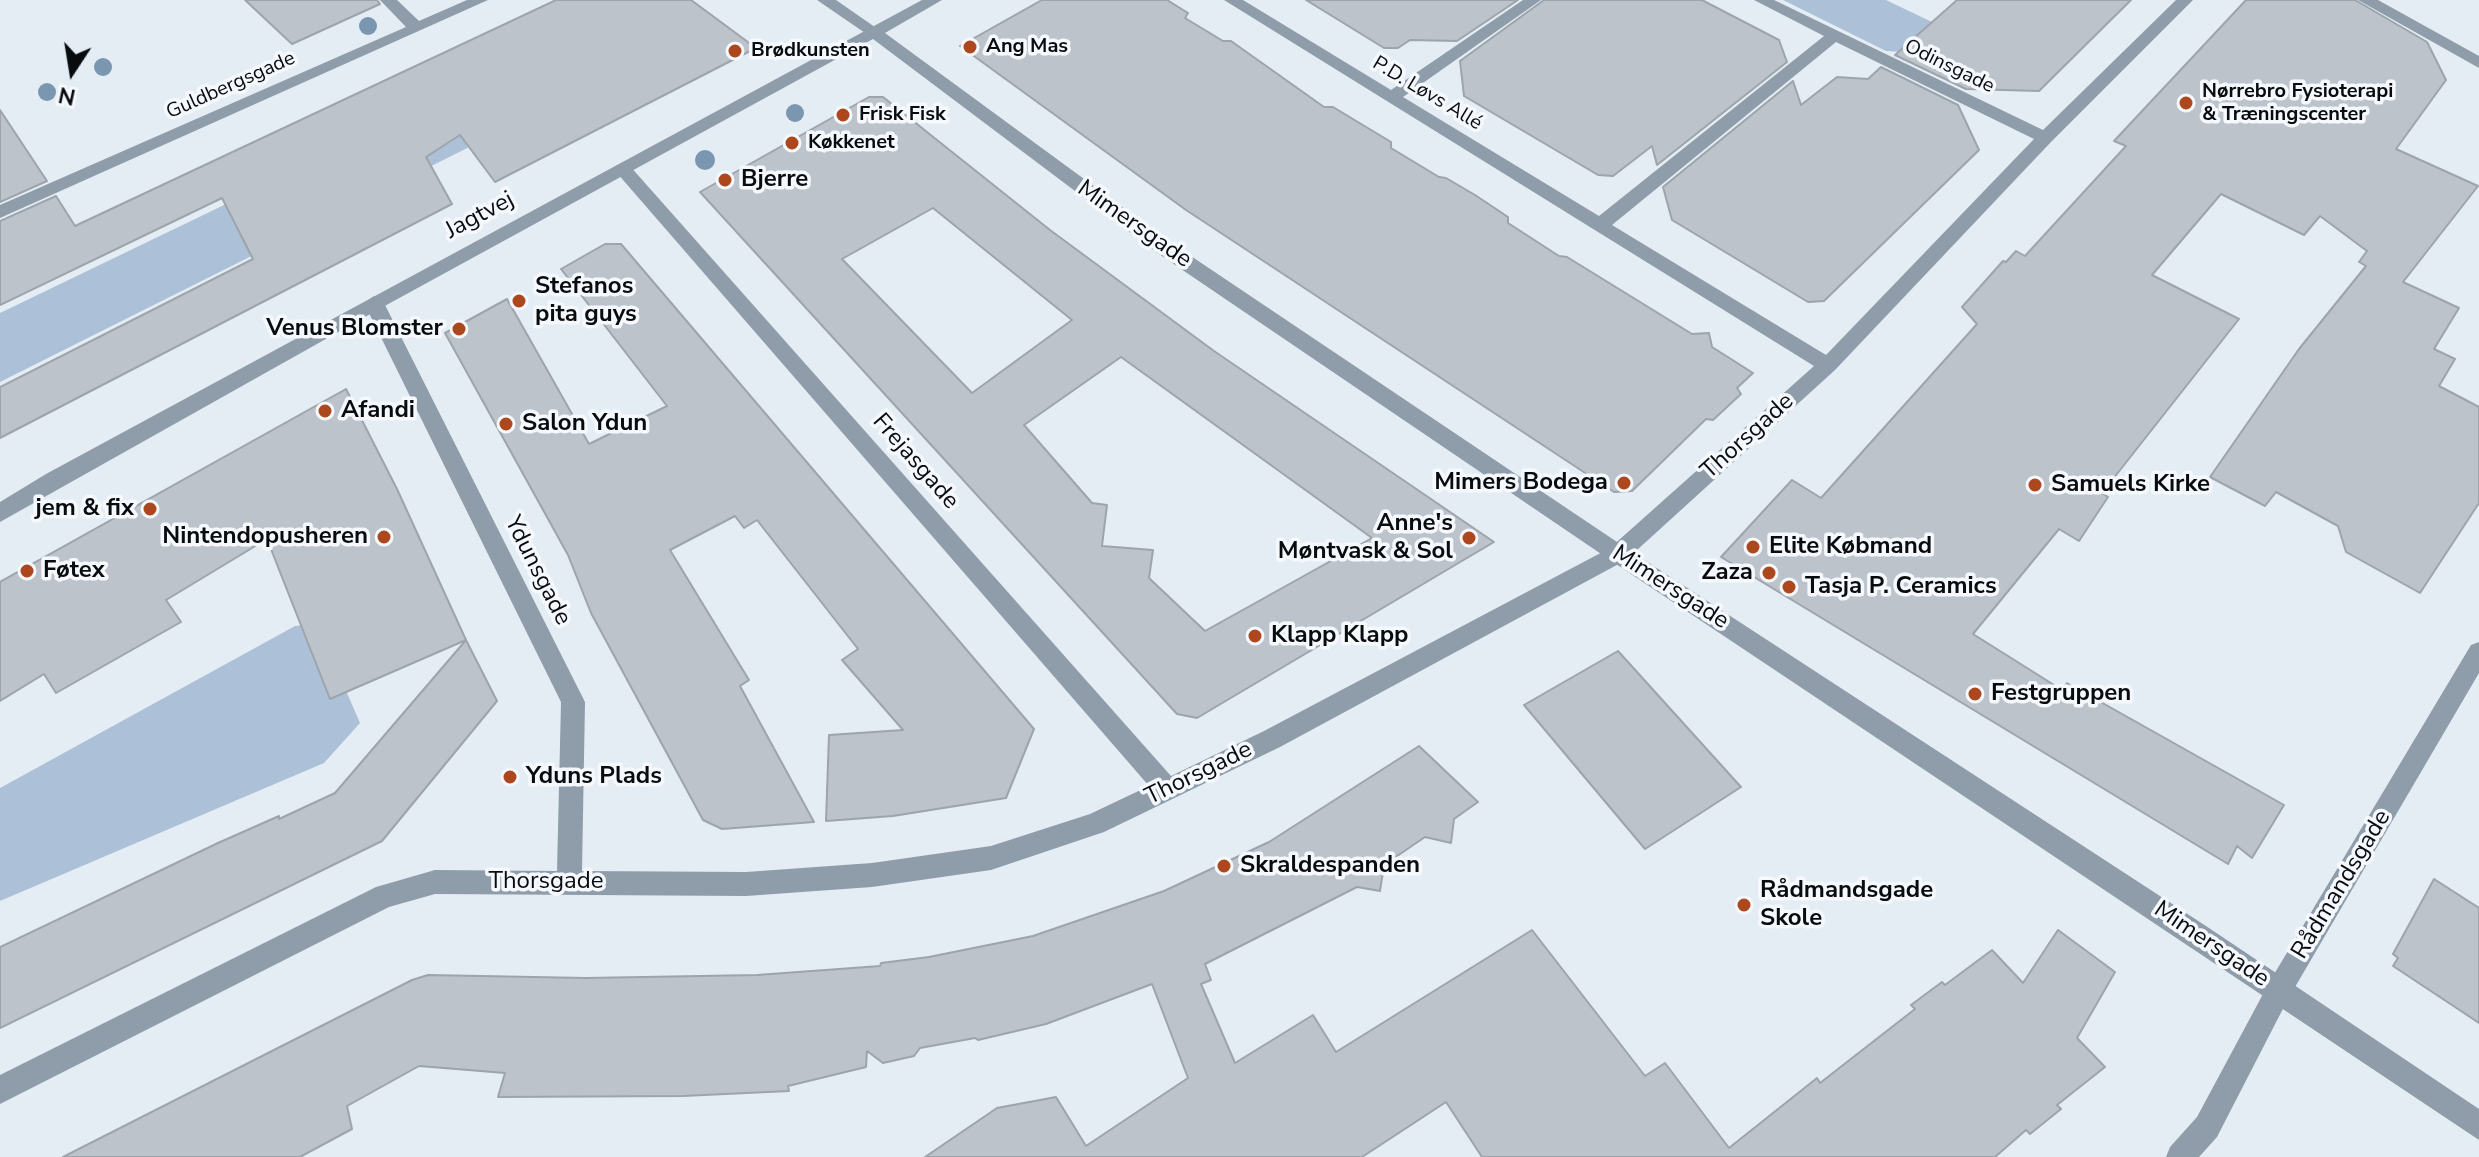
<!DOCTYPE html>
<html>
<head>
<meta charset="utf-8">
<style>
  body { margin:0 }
  #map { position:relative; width:2479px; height:1157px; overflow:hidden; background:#e5edf4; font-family:"Nunito Sans",sans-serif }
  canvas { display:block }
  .north { position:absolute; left:32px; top:32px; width:80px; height:80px; -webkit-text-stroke:6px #f5f9fe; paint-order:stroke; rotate:192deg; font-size:22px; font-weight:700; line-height:32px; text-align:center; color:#090c0e }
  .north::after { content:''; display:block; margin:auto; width:28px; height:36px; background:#090c0e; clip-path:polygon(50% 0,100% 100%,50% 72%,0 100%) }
</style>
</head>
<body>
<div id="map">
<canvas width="2479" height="1157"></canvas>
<div class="north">N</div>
</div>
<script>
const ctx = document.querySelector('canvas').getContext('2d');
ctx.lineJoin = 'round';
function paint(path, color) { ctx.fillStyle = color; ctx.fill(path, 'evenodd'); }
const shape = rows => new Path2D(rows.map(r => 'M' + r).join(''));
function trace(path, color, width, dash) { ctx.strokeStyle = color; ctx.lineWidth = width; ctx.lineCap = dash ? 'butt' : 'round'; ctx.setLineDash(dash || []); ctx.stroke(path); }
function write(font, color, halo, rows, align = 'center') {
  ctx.font = font + ' "Nunito Sans",sans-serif'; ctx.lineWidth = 7; ctx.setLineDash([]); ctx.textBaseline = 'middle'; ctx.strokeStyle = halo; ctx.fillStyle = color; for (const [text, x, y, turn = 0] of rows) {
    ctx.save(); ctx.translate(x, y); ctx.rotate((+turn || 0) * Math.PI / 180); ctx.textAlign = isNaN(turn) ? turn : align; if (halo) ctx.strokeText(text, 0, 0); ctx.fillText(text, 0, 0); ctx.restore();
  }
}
paint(shape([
  [1783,0,1886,0,1932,22,1902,52,1886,51],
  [612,18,657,53,0,382,0,313],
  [317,624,360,723,324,763,0,901,0,788,295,626]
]), '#acc1d7');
const building = shape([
  [245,0,377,0,380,4,292,44,245,0],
  [556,0,691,0,756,48,495,182,460,135,426,157,452,204,0,438,0,387,253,259,222,198,0,305,0,221,56,196,75,226,556,0],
  [1042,0,1167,0,1188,13,1185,18,1223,41,1231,41,1324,107,1333,107,1391,142,1391,148,1439,177,1446,178,1475,195,1508,217,1508,223,1559,256,1567,257,1692,334,1709,333,1712,347,1753,373,1737,388,1741,394,1713,420,1706,419,1632,491,1614,492,1186,210,960,46,1042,0],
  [1306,0,1518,0,1457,41,1410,40,1398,48,1384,48,1306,0],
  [1544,0,1702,0,1779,40,1787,62,1657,165,1652,146,1613,176,1598,175,1464,96,1460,61,1544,0],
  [1957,0,2131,0,2039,91,1966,89,1895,55,1957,0],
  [2246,0,2355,0,2427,42,2446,80,2396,149,2478,186,2403,282,2459,308,2434,349,2455,359,2439,386,2479,407,2479,503,2420,593,2346,552,2338,526,2276,492,2265,506,2210,477,2299,349,2366,266,2359,262,2367,251,2320,216,2304,235,2221,194,2152,275,2239,319,2102,493,2108,497,2079,541,2059,529,1973,634,2062,690,2067,683,2284,805,2252,858,2237,846,2228,864,1721,557,1792,480,1821,498,1977,324,1962,307,2003,261,2006,262,2016,251,2025,256,2126,146,2114,141,2246,0],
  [1881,67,1958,105,1979,150,1824,301,1808,302,1672,220,1663,187,1793,81,1801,105,1837,77,1868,79,1881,67],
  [869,97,883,97,1050,230,1214,351,1494,542,1197,718,1177,714,700,192,869,97],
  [933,208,1072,320,972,393,842,259,933,208],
  [1121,357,1372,538,1205,631,1149,578,1153,550,1102,546,1107,505,1092,503,1024,425,1121,357],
  [0,110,47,181,0,202,0,110],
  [605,244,621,244,1034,729,1006,798,893,816,826,821,829,735,903,730,842,660,858,649,757,520,744,528,735,516,670,550,749,680,740,686,814,822,722,829,703,820,591,613,568,555,445,333,507,299,589,444,667,406,561,269,605,244],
  [346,389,397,489,466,640,330,699,267,539,166,600,181,622,56,693,44,674,0,701,0,582,346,389],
  [466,640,497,701,382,841,0,1028,0,947,218,843,279,816,279,819,335,793,466,640],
  [1618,651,1741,787,1645,849,1524,705,1618,651],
  [1419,746,1478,802,1454,819,1451,843,1425,837,1384,865,1380,891,1357,887,1205,964,1211,980,1201,984,1235,1063,1313,1015,1336,1052,1532,930,1645,1076,1665,1063,1729,1148,1817,1078,1820,1083,1915,1009,1911,1005,1942,982,1945,985,1992,950,2023,983,2058,930,2115,972,2077,1038,2105,1067,2057,1105,2061,1109,2030,1134,2026,1130,1995,1157,1482,1157,1446,1102,1362,1157,925,1157,997,1108,1056,1097,1086,1146,1188,1078,1152,984,1046,1024,978,1040,975,1038,920,1048,914,1056,883,1063,867,1051,866,1067,788,1086,789,1091,683,1096,498,1097,505,1073,419,1066,347,1106,352,1129,300,1157,63,1157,412,980,428,975,586,978,757,975,880,966,881,963,929,957,1033,936,1164,891,1269,842,1419,746],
  [2434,879,2479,908,2479,1023,2393,966,2398,958,2393,954,2434,879]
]);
paint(building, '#bcc3ca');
trace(building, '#9da4ab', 2);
paint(shape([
  [380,0,397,0,419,21,467,0,488,0,0,218,0,205,406,27,380,0],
  [817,0,836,0,882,32,874,37,868,35,817,0],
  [1224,0,1243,0,1391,90,1523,0,1541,0,1403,97,1599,216,1824,36,1754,0,1774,0,2043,130,2176,0,2193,0,2051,142,1835,370,1626,560,1280,747,1104,832,991,870,872,887,746,896,435,894,389,907,0,1104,0,1075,376,887,435,870,557,871,561,702,364,303,374,296,384,303,585,702,582,871,746,872,872,863,991,846,1090,814,1149,786,617,173,614,169,617,165,629,165,1171,776,1264,731,1610,548,1814,366,1224,0],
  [1836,42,2034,139,1826,355,1612,225,1836,42],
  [2358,0,2378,0,2479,56,2479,68,2358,0],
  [2479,642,2479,673,2288,999,2217,1137,2199,1157,2166,1157,2170,1147,2197,1117,2270,981,2471,645,2479,642]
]), '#8f9caa');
paint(shape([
  [922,0,942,0,885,33,1170,242,1626,548,2206,926,2479,1109,2479,1140,1610,560,1156,252,873,39,381,308,0,522,0,502,46,474,922,0]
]), '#8f9caa');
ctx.fillStyle = '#7a96b0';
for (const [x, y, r] of [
  [368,26,9],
  [103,67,9],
  [47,92,9],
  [795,113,9],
  [705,160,10]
]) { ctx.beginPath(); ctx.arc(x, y, r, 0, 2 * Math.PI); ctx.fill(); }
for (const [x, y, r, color] of [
  [970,47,8,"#ad471e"],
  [735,51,8,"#ad471e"],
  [2186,103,8,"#ad471e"],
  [843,115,8,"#ad471e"],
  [792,143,8,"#ad471e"],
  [725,180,8,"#ad471e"],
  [519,301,8,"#ad471e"],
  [459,329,8,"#ad471e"],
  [325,411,8,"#ad471e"],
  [506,424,8,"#ad471e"],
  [1624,483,8,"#ad471e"],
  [2035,485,8,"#ad471e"],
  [150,509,8,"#ad471e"],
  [384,537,8,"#ad471e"],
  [1469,538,8,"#ad471e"],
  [1753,547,8,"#ad471e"],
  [27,571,8,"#ad471e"],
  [1769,573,8,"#ad471e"],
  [1789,587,8,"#ad471e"],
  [1255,636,8,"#ad471e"],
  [1975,694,8,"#ad471e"],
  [510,777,8,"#ad471e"],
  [1224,866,8,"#ad471e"],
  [1744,905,8,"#ad471e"]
]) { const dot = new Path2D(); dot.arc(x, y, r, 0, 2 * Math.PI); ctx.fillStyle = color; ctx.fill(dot); trace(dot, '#f5f9fe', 3); }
write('bold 20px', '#090c0e', '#f5f9fe', [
  ["Ang Mas",986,47],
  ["Brødkunsten",751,51],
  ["Nørrebro Fysioterapi",2202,92],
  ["& Træningscenter",2202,115],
  ["Frisk Fisk",859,115],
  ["Køkkenet",808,143]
], 'left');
write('20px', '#090c0e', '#f5f9fe', [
  ["Odinsgade",1949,67,26],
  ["Guldbergsgade",231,86,-24],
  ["P.D. Løvs Allé",1427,94,31]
]);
write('bold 24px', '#090c0e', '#f5f9fe', [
  ["Bjerre",741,180],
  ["Stefanos",535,287],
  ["pita guys",535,315],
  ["Venus Blomster",443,329,"right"],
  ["Afandi",341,411],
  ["Salon Ydun",522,424],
  ["Mimers Bodega",1608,483,"right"],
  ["Samuels Kirke",2051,485],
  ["jem & fix",134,509,"right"],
  ["Anne's",1453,524,"right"],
  ["Møntvask & Sol",1453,552,"right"],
  ["Nintendopusheren",368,537,"right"],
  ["Elite Købmand",1769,547],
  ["Føtex",43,571],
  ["Zaza",1753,573,"right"],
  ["Tasja P. Ceramics",1805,587],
  ["Klapp Klapp",1271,636],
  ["Festgruppen",1991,694],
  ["Yduns Plads",526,777],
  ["Skraldespanden",1240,866],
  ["Rådmandsgade",1760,891],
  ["Skole",1760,919]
], 'left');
write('24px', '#090c0e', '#f5f9fe', [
  ["Jagtvej",480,216,-28],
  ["Mimersgade",1134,225,35],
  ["Thorsgade",1748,437,-42],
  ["Frejasgade",915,462,49],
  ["Ydunsgade",537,571,63],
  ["Mimersgade",1670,588,33],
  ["Thorsgade",1199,774,-26],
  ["Thorsgade",546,882],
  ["Rådmandsgade",2342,885,-59],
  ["Mimersgade",2211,945,34]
]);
</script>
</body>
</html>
